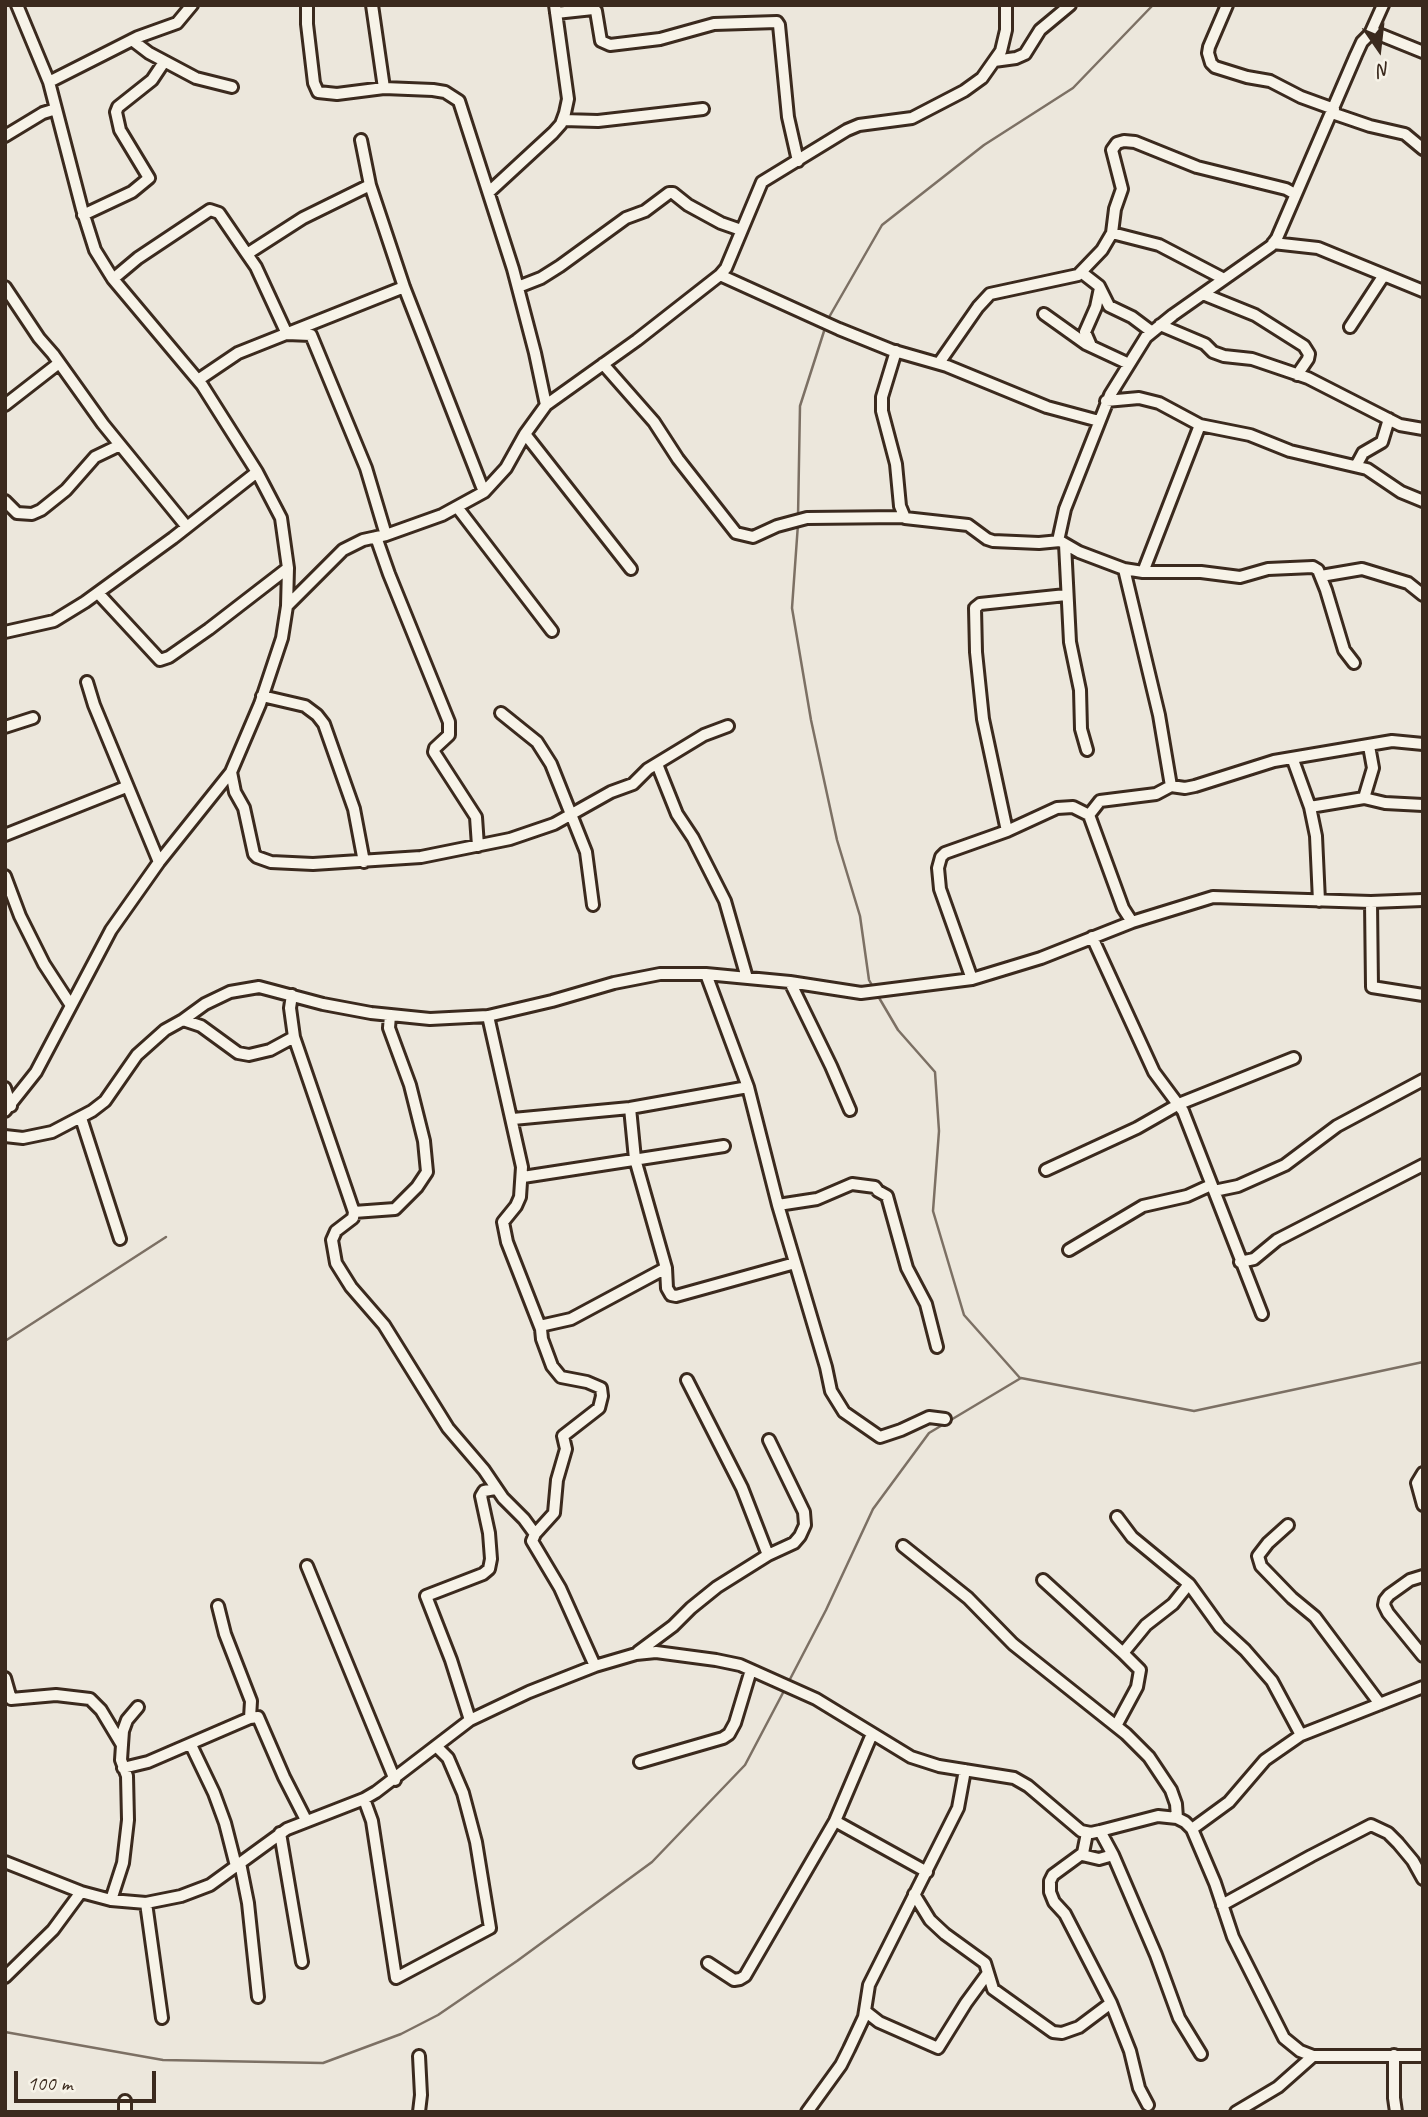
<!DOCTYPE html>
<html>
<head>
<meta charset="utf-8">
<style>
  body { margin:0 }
  #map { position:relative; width:1428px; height:2117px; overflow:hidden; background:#ece7dc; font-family:Caveat,sans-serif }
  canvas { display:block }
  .frame { position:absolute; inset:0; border:7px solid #3b2a1e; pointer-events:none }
  .north { position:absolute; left:1344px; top:14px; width:70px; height:70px; -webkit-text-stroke:5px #f7f3e8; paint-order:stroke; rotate:166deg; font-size:19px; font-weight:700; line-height:28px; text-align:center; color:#3b2a1e }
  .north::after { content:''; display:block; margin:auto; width:24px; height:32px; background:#3b2a1e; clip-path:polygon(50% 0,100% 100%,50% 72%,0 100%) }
  .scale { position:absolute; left:14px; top:2071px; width:142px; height:32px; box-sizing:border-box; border:4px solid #3b2a1e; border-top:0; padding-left:9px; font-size:21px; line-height:24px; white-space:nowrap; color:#3b2a1e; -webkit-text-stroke:5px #f7f3e8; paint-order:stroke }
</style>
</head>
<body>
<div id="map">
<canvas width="1428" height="2117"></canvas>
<div class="frame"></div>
<div class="north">N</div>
<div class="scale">100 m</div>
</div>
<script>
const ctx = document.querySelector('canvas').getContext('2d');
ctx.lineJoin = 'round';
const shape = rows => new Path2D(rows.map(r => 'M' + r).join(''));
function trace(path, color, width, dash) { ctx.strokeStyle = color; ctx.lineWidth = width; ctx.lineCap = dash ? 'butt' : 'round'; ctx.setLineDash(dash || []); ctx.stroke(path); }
trace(shape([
  [828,319,882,225,984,145,1073,88,1153,5],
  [798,517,800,406,826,325],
  [798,524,792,608,811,720,837,840,860,916,869,980,873,987],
  [878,996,898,1030,935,1072,939,1131,933,1211,964,1315,1020,1378],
  [5,1341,166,1237],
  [788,1683,826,1610,873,1509,929,1433,1021,1378,1194,1411,1423,1362],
  [5,2032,163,2060,323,2063,401,2034,438,2015,517,1961,652,1862,745,1765,785,1689]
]), '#7c7064', 2.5);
const minor = shape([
  [307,5,307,24,314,83,318,92,337,94,384,88,433,90,445,92,459,101,513,269,535,353,546,405],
  [372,5,384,88],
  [1227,5,1209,47,1208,53,1211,63,1215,67,1247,77,1270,81,1301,97,1334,109],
  [556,13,593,9,596,11,601,41,610,45,660,39,714,24,777,22,779,25,788,117,798,161],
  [1370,34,1376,33,1423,52],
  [132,40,149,53,196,78,232,87],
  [994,61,1016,58,1025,54,1040,30,1070,5],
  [49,82,138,37,177,23,192,5],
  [1332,113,1370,126,1405,134,1423,149],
  [563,120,598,121,703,109],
  [5,136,43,113,56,109],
  [361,140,370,185,404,287,484,492],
  [489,192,553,133,561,124,565,113,568,99,555,5],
  [83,215,132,192,149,178,120,130,116,112,118,107,152,80,164,62],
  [1112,233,1159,245,1224,279],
  [1273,243,1318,248,1423,291],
  [247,254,256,267,287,334],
  [1081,272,1099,286,1109,306,1132,317,1152,332],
  [720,275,839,329,891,350,947,366,1047,407,1099,421],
  [113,279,138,258,210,210,219,213,247,254,303,218,370,185],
  [5,287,39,338,53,354,103,424,187,527],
  [518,287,541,278,560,266,626,218,645,211,669,193,673,193,688,205,721,223,741,230],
  [1203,294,1255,315,1304,346,1309,354,1308,359,1297,375],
  [1044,314,1086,344,1129,364],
  [1160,325,1205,344,1213,352,1224,356,1252,359,1308,378,1400,425,1423,429],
  [1350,327,1384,275],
  [287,334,311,335,366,468,386,535],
  [1091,346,1085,332,1096,307,1100,288],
  [896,351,882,397,882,411,896,464,900,506,905,518,968,525,987,539,993,541,1039,543,1060,541,1079,552,1124,569,1143,572,1201,572,1240,577,1268,569,1313,567,1318,570,1326,590,1344,650,1354,663],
  [939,363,978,307,990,294,1078,275,1102,250,1112,233,1115,209,1122,189,1112,150,1117,143,1124,141,1135,142,1197,167,1286,189,1295,194],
  [603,364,654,422,678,459,736,533,753,537,777,526,807,518,903,517],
  [198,380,238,353,404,287],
  [1106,401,1139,398,1159,403,1200,425,1250,435,1290,451,1367,469,1401,492,1423,501],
  [5,405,59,363],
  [525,434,631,569],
  [1356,466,1363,453,1382,442,1389,419],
  [5,501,17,513,32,514,41,510,66,490,95,457,120,445],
  [457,507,552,631],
  [376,537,389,574,449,722,449,735,435,748,434,752,476,817,478,846],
  [1058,541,1065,509,1110,395,1146,337,1173,315,1271,246,1277,238,1356,55,1362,42,1370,34,1383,5],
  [1065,544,1070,642,1080,690,1081,729,1087,750],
  [1124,569,1159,715,1171,786],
  [1143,572,1200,425],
  [1321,576,1362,569,1408,583,1423,595],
  [98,593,160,660,169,657,209,629,288,568],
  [287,606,343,550,363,540,386,535,442,515,484,492,506,468,525,434,546,405,637,340,720,275,726,268,762,182,847,130,859,125,912,118,964,91,982,78,1001,51,1006,30,1006,5],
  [5,632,54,621,85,602,173,538,257,472],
  [87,682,94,705,159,862],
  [262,696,305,706,317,715,324,724,354,809,364,862],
  [501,713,537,742,551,764,586,852,593,905],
  [5,727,33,718],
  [1293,760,1310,807,1316,836,1319,901],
  [657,764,677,814,693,838,725,901,747,978],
  [231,772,235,792,244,808,254,854,257,857,271,862,313,864,421,857,510,839,554,824,611,792,633,784,648,769,704,735,728,726],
  [1364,798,1373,768,1369,746],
  [1310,807,1364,798,1385,803,1423,805],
  [1089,815,1100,801,1156,794,1171,786,1185,788,1195,786,1274,761,1392,741,1423,744],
  [1007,831,983,719,976,652,975,608,980,604,1066,595],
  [5,835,126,787],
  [5,876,20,916,44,964,70,1004],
  [1371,902,1372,987,1423,995],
  [1092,937,1154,1072,1183,1111,1262,1314],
  [706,974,748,1087,778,1205,826,1367,831,1391,844,1412,880,1437,901,1430,929,1417,945,1419],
  [972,979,940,889,938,868,941,857,945,853,1007,831,1057,808,1073,807,1089,815,1123,908,1132,922],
  [790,982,831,1066,850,1110],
  [292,995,290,1008,294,1037,354,1212,353,1218,336,1231,332,1240,336,1263,351,1287,384,1325,448,1428,484,1470,503,1498,524,1519,535,1534,532,1541,560,1588,595,1666],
  [488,1016,522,1167,520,1197,516,1206,503,1222,507,1242,541,1329,542,1339,552,1366,561,1377,587,1382,601,1388,602,1396,599,1408,563,1436,566,1449,557,1480,554,1513,535,1534],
  [183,1020,205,1004,230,992,259,987,323,1004,371,1013,430,1019,488,1016,552,1001,614,983,660,974,706,974,790,982,861,993,972,979,1041,958,1132,922,1213,897,1371,902,1423,900],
  [5,1088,11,1106],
  [630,1108,635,1159,666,1268,667,1288,671,1295,676,1296,795,1263],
  [5,1111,36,1072,111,930,159,862,231,772,260,704,282,638,287,606,288,568,281,518,257,472,202,385,113,279,95,250,82,209,49,82,17,5],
  [81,1118,120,1239],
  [513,1119,630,1108,748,1087],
  [5,1136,23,1138,52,1132,92,1111,105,1101,137,1055,165,1030,183,1020,201,1026,238,1053,249,1055,270,1050,294,1037],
  [1046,1170,1137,1128,1179,1104,1294,1058],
  [523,1177,724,1146],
  [1214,1191,1238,1186,1285,1165,1337,1126,1423,1080],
  [778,1205,817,1199,852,1184,875,1187,878,1191,887,1196,907,1268,926,1304,937,1347],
  [354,1212,395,1209,417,1187,427,1172,424,1141,410,1085,389,1028,390,1015],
  [1069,1250,1143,1206,1187,1196,1211,1185],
  [1240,1262,1254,1259,1277,1240,1423,1165],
  [540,1326,571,1319,666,1268],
  [687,1380,742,1488,768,1555],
  [1423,1473,1417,1483,1423,1505],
  [1288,1525,1268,1543,1258,1556,1261,1566,1292,1598,1315,1617,1380,1704],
  [903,1546,968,1598,1013,1644,1126,1734,1149,1757,1171,1790,1176,1804,1177,1818],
  [307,1566,395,1780],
  [1423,1576,1410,1580,1389,1595,1385,1600,1384,1605,1388,1613,1423,1656],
  [1043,1580,1123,1653],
  [1189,1584,1220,1627,1245,1650,1272,1681,1301,1735],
  [218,1606,225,1634,251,1701,250,1718],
  [638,1652,673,1626,691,1608,717,1587,768,1555,794,1543,800,1536,805,1525,804,1512,769,1440],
  [5,1678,11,1699,56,1695,90,1699,101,1710,122,1745,121,1760,127,1776,128,1820,123,1863,111,1900],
  [470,1720,451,1660,426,1596,483,1574,489,1569,491,1559,489,1533,481,1496,484,1491,495,1489],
  [1116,1726,1137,1687,1140,1670,1123,1653,1146,1625,1173,1604,1189,1584,1132,1537,1117,1517],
  [122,1745,123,1731,127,1720,138,1707],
  [191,1745,214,1793,225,1823,236,1866],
  [640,1762,723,1738,729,1734,735,1723,751,1670],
  [123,1768,148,1762,250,1718,258,1717,284,1777,306,1820],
  [364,1799,372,1821,396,1978,490,1928,476,1842,463,1793,448,1758,436,1746],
  [835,1821,927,1872],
  [1192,1829,1229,1802,1265,1760,1301,1735,1423,1687],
  [1100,1831,1113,1855,1156,1955,1179,2018,1201,2054],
  [280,1833,302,1962],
  [1087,1833,1083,1853,1053,1875,1050,1881,1050,1892,1054,1902,1065,1914,1111,2003,1130,2051,1139,2088,1148,2105],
  [1082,1855,1099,1859,1113,1855],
  [5,1862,81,1892,111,1900,146,1903,181,1896,210,1885,287,1829,364,1799,376,1792,470,1720,529,1692,595,1666,636,1654,656,1652,716,1660,740,1665,816,1699,911,1757,939,1766,1014,1778,1028,1786,1081,1831,1091,1833,1100,1831,1158,1816,1177,1818,1185,1822,1192,1829,1215,1883,1233,1937,1284,2038,1300,2051,1313,2056,1423,2056],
  [240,1863,248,1903,258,1997],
  [914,1894,930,1920,945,1934,985,1963,993,1989,1053,2032,1062,2033,1079,2027,1111,2003],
  [146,1903,162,2018],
  [1222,1905,1311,1856,1371,1825,1388,1833,1398,1843,1413,1861,1423,1879],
  [708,1963,734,1980,740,1979,745,1976,835,1821,872,1734],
  [5,1977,53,1930,81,1892],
  [865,2011,879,2022,938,2048,966,2003,988,1973],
  [1394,2055,1394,2098,1396,2112],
  [125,2101,125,2112],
  [419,2112,421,2095,419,2056],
  [807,2112,841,2065,849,2049,864,2017,869,1985,958,1808,965,1770],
  [1236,2112,1278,2087,1313,2056]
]);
trace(minor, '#3b2a1e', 16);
trace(minor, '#f7f3e8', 10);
</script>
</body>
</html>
